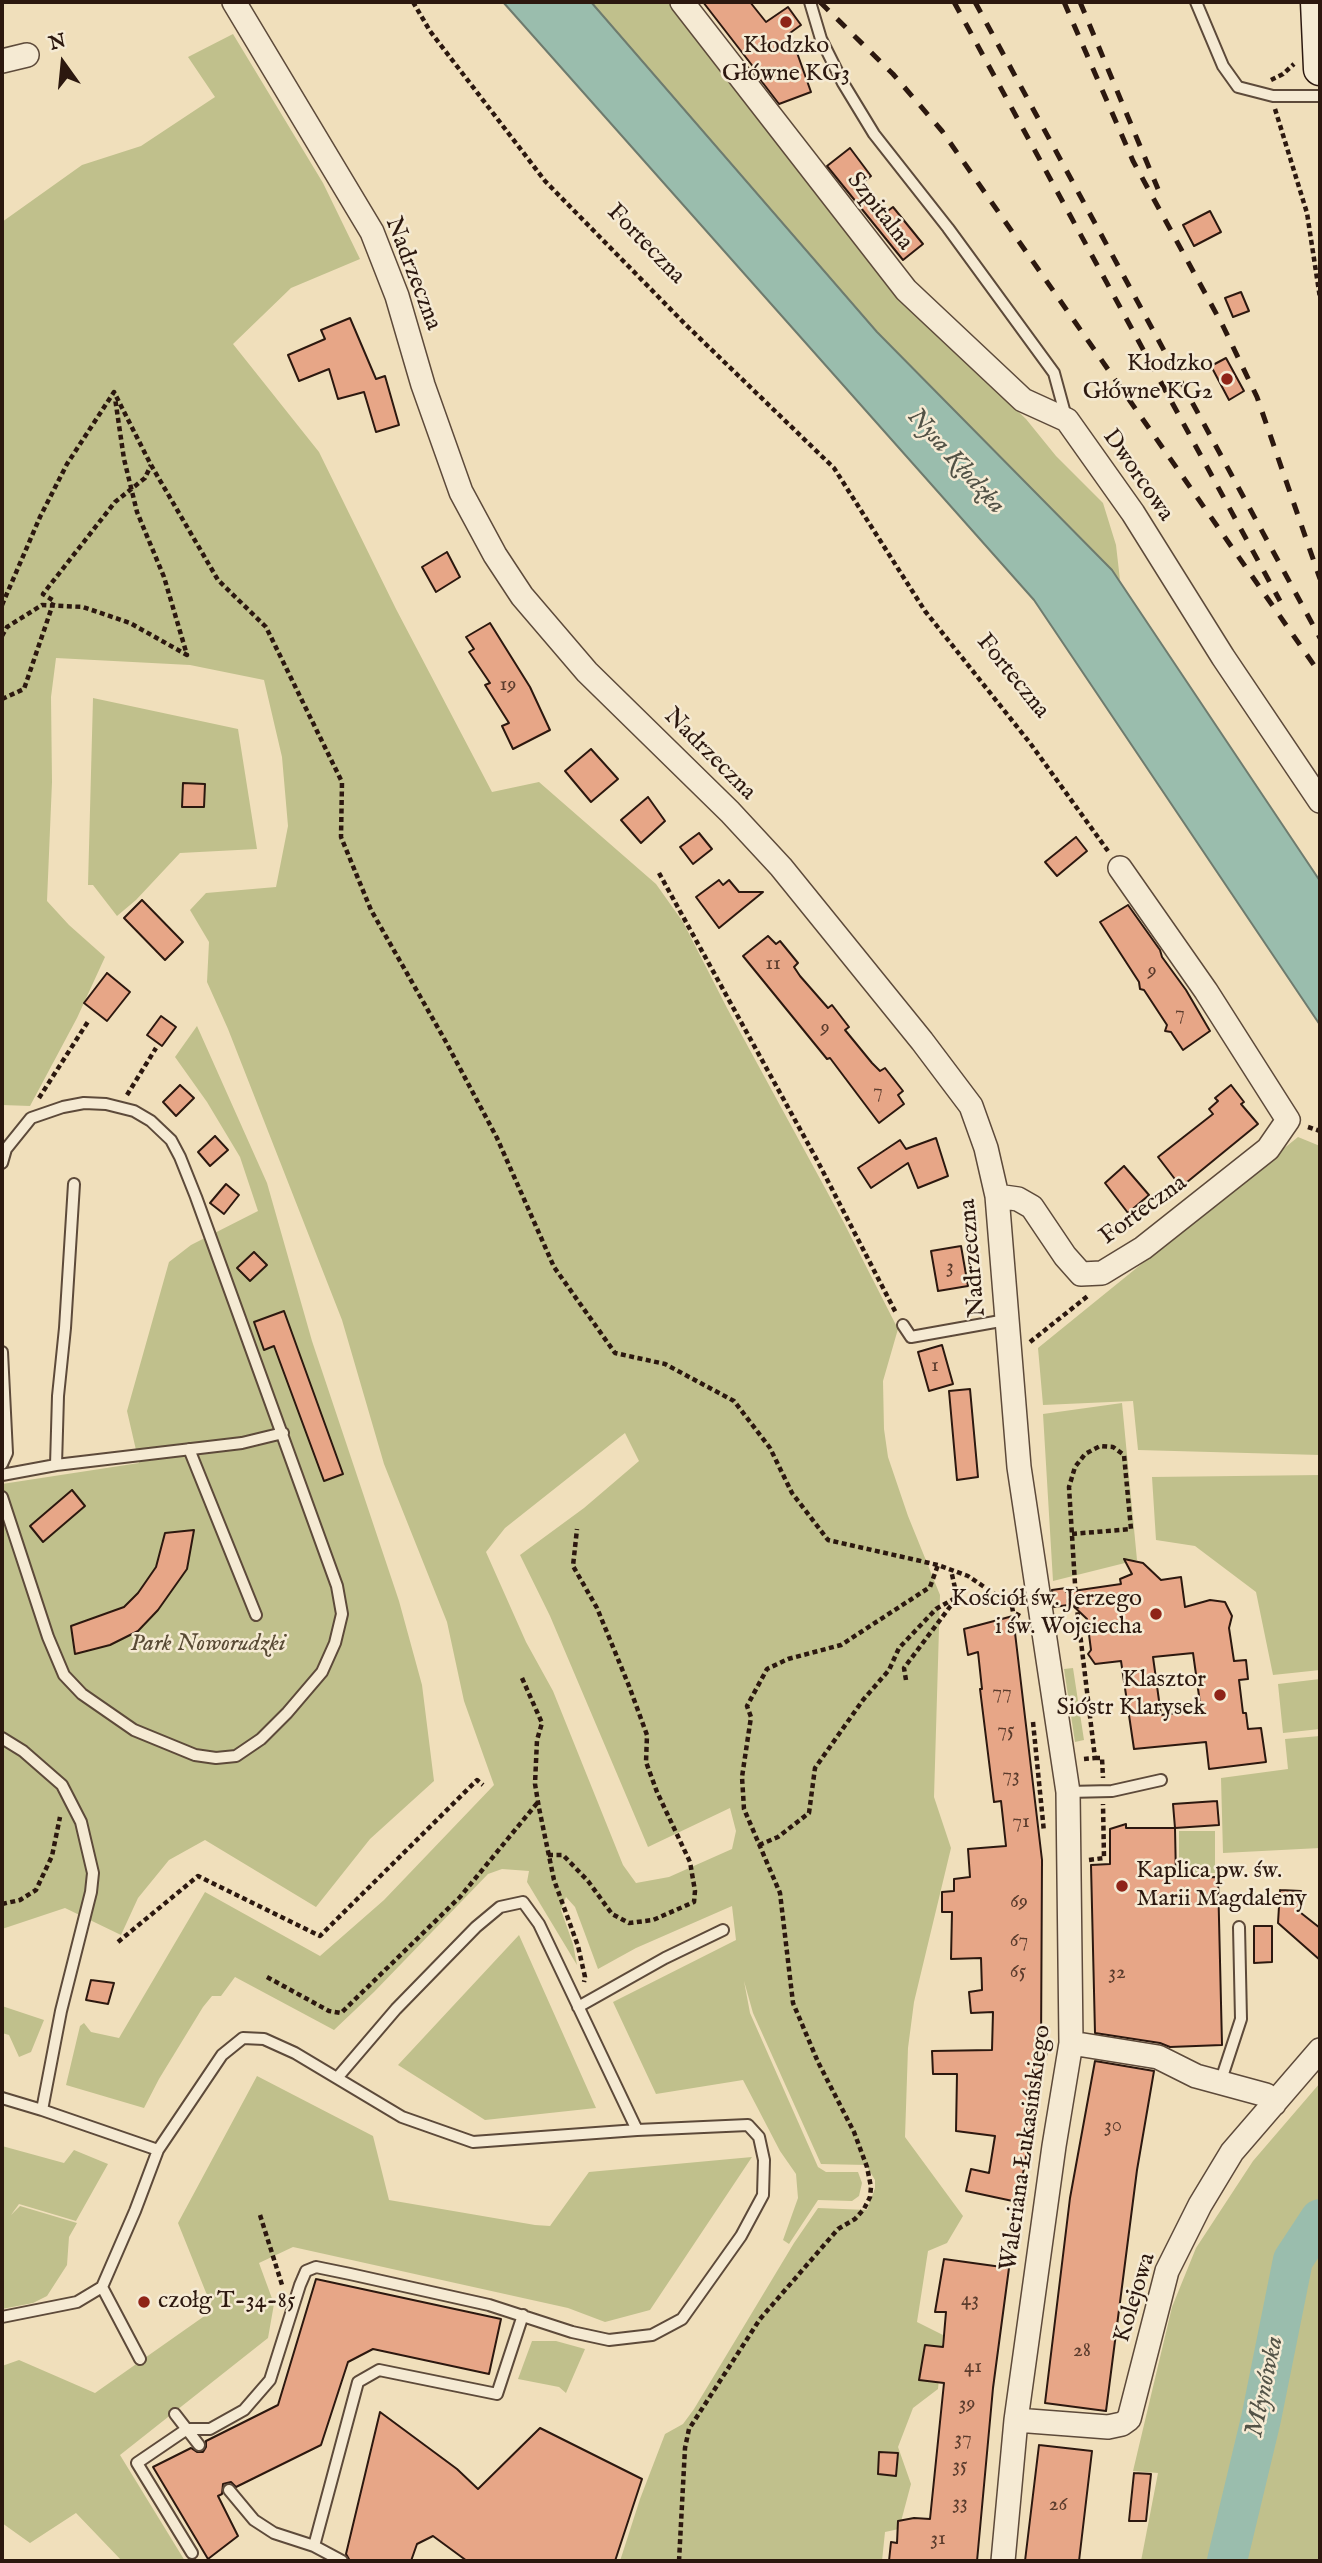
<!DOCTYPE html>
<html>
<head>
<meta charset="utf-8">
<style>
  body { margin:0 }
  #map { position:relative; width:1322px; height:2563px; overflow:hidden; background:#f0dfbb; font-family:"IM FELL English",serif }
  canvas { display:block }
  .frame { position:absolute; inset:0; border:4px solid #2c180f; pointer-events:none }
  .north { position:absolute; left:28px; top:28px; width:70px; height:70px; -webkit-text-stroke:5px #f5ead3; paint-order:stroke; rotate:345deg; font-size:19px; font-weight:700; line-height:28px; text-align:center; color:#2c180f }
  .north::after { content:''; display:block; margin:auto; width:24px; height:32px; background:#2c180f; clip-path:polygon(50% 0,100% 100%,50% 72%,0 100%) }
</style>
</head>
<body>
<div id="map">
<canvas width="1322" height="2563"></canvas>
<div class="frame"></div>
<div class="north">N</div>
</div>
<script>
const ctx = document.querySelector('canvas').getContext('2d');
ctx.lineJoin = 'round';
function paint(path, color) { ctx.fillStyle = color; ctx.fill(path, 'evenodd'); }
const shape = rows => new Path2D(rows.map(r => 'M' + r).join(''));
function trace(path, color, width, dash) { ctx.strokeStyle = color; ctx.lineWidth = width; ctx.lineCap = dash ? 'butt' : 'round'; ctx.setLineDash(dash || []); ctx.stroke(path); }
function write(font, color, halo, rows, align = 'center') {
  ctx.font = font + ' "IM FELL English",serif'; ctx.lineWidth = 5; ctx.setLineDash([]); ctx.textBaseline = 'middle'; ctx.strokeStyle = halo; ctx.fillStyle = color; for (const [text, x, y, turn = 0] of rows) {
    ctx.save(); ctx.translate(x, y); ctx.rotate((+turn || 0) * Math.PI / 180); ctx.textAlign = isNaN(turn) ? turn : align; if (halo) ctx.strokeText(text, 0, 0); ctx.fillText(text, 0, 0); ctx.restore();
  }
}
paint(shape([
  [591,2,676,2,928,326,1026,419,1056,456,1103,503,1116,545,1120,580,1112,570,877,332],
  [233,34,323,183,360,259,291,288,233,344,319,452,396,609,492,792,539,782,656,884,683,922,727,1008,843,1221,898,1329,883,1381,884,1429,888,1457,908,1516,940,1595,934,1797,951,1848,914,2002,908,2048,905,2137,963,2216,947,2243,928,2251,917,2322,943,2335,938,2389,913,2408,898,2447,911,2484,899,2529,885,2532,882,2561,620,2561,640,2499,665,2434,683,2424,694,2409,794,2243,818,2208,867,2210,875,2188,875,2180,866,2165,821,2164,753,2013,744,1981,750,2013,818,2167,826,2172,858,2172,862,2183,859,2196,852,2201,818,2200,789,2244,783,2240,798,2198,796,2174,780,2151,743,2080,656,2094,613,2002,736,1940,732,1906,636,1948,598,1969,575,1907,566,1897,561,1910,573,1944,577,1965,527,1882,529,1871,502,1869,488,1874,374,1992,334,2030,235,1977,221,1996,212,1996,203,2007,159,2079,144,2108,66,2085,80,2026,84,2023,91,2032,119,2038,205,1892,320,1956,384,1900,494,1785,464,1701,447,1622,384,1464,342,1320,228,1029,207,982,209,942,190,910,206,893,276,887,288,826,282,757,264,680,190,665,56,658,51,697,52,782,47,901,69,925,105,957,77,1018,30,1106,2,1105,2,222,82,165,141,146,215,97,188,57],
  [625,1433,639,1461,584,1508,520,1555,550,1616,648,1847,730,1808,736,1831,732,1849,669,1877,636,1883,623,1865,553,1691,526,1642,486,1552,505,1528],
  [93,698,238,729,257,849,180,853,136,900,117,916,93,885,88,885],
  [197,1026,267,1183,312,1341,399,1601,422,1685,434,1781,370,1839,316,1907,205,1840,169,1860,138,1898,121,1935,65,1908,2,1929,2,1484,139,1463,127,1411,169,1262,191,1245,258,1211,240,1157,207,1102,175,1057],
  [1298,1137,1320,1146,1320,1455,1138,1450,1133,1401,1043,1405,1038,1348],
  [1122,1403,1137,1560,1053,1581,1043,1414],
  [1320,1475,1320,1670,1273,1675,1256,1592,1195,1546,1156,1540,1152,1477],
  [1073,1668,1084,1740,1075,1742,1064,1669],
  [1320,1679,1320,1729,1283,1733,1278,1684],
  [1320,1736,1320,1848,1223,1853,1221,1778,1288,1769,1285,1739],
  [1179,1831,1215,1831,1215,1873,1179,1873],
  [519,1935,596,2108,485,2120,398,2065],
  [2,2006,44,2020,31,2052,19,2057,9,2035,2,2033],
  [257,2076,373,2136,389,2200,535,2225,550,2226,589,2172,752,2157,650,2310,605,2322,568,2308,293,2247,259,2263,274,2304,268,2338,120,2455,185,2561,122,2561,76,2513,30,2543,2,2523,2,2366,19,2360,95,2393,213,2310,178,2223],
  [1320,2083,1320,2561,1141,2561,1158,2473,1133,2471,1172,2307,1196,2248,1253,2161],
  [2,2146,64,2163,74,2150,108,2164,76,2221,19,2204,11,2215,20,2206,77,2223,69,2237,67,2265,47,2296,33,2303,2,2309],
  [532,2341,556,2341,585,2349,566,2393,559,2387,518,2379]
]), '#c0c08c');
const water = shape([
  [503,2,591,2,877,332,1112,570,1320,881,1320,1025,1034,600,503,2]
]);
paint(water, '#9abdad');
trace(water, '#6e7b6e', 2);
trace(shape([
  [1227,2561,1261,2419,1293,2260,1320,2219]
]), '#9abdad', 40);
const building = shape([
  [703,2,750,2,766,22,788,7,801,25,790,33,811,92,779,104,756,74,758,73,703,2],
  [850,148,871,176,862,183,885,213,893,207,923,244,903,260,827,166,850,148],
  [1210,211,1221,232,1194,246,1183,225,1210,211],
  [1241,292,1249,311,1233,317,1225,298,1241,292],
  [350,318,376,379,385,376,399,425,376,432,364,392,338,399,329,369,299,381,288,355,325,339,321,330,350,318],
  [1226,358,1244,391,1229,400,1211,366,1226,358],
  [447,552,460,577,436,592,422,567,447,552],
  [490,623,530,687,550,730,513,749,502,726,509,723,485,685,490,683,469,652,474,649,466,637,490,623],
  [591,749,618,779,591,802,565,771,591,749],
  [183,783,205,784,204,807,182,807,183,783],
  [648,797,665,821,641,843,621,820,648,797],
  [699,833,712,849,693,864,680,847,699,833],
  [1076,837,1087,851,1057,876,1045,862,1076,837],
  [719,880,723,885,729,880,739,892,763,892,719,928,696,897,719,880],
  [142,900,183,942,165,960,124,918,142,900],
  [1128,905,1160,950,1162,957,1186,990,1210,1031,1183,1050,1171,1032,1165,1031,1167,1025,1144,990,1140,989,1139,982,1100,922,1128,905],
  [768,936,776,944,780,941,798,963,794,967,800,976,828,1008,832,1005,849,1027,845,1030,872,1063,880,1071,885,1068,903,1091,898,1095,904,1104,879,1123,830,1058,827,1059,743,956,768,936],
  [107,973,130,992,107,1021,84,1003,107,973],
  [161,1016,176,1027,162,1046,147,1035,161,1016],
  [180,1085,194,1098,176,1116,163,1102,180,1085],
  [1231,1085,1244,1102,1241,1104,1258,1124,1181,1187,1158,1157,1213,1114,1209,1109,1218,1101,1215,1098,1231,1085],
  [215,1136,228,1150,210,1166,198,1152,215,1136],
  [936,1138,948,1176,918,1188,908,1163,871,1188,858,1168,900,1140,906,1149,936,1138],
  [1124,1166,1149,1195,1128,1213,1105,1183,1124,1166],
  [226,1184,239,1195,224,1214,210,1203,226,1184],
  [961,1246,968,1286,938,1291,931,1251,961,1246],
  [254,1252,267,1265,250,1281,237,1268,254,1252],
  [284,1311,343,1474,324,1481,274,1346,264,1350,254,1322,284,1311],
  [942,1345,953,1384,929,1391,918,1352,942,1345],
  [970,1389,978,1477,957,1480,949,1391,970,1389],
  [72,1490,85,1506,43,1542,30,1526,72,1490],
  [194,1530,187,1569,158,1610,138,1631,110,1645,75,1654,71,1626,124,1607,138,1593,156,1567,165,1533,194,1530],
  [1124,1559,1143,1563,1161,1580,1181,1577,1185,1607,1210,1600,1225,1602,1232,1616,1229,1628,1234,1661,1246,1660,1248,1679,1239,1680,1243,1713,1246,1713,1248,1729,1261,1728,1266,1762,1209,1769,1206,1742,1134,1749,1121,1661,1095,1664,1088,1654,1091,1650,1087,1619,1067,1600,1068,1605,1054,1607,1052,1590,1066,1588,1066,1592,1121,1584,1120,1579,1132,1574,1124,1559],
  [1193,1653,1201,1710,1161,1715,1153,1657,1193,1653],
  [1013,1616,1042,1860,1041,2051,1033,2142,1029,2141,1022,2179,1026,2179,1022,2203,966,2191,971,2169,989,2173,995,2136,956,2131,957,2074,933,2074,932,2051,992,2050,993,2012,971,2013,969,1992,982,1990,981,1958,951,1959,952,1912,942,1912,942,1892,954,1891,954,1879,970,1877,968,1849,1006,1846,1001,1801,994,1802,980,1689,982,1689,978,1652,968,1655,964,1629,1013,1616],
  [1217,1801,1219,1825,1175,1828,1173,1804,1217,1801],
  [1126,1824,1126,1828,1175,1828,1176,1878,1218,1877,1222,2045,1170,2047,1160,2043,1095,2033,1091,1865,1110,1864,1110,1829,1126,1824],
  [1280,1890,1301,1891,1301,1913,1320,1928,1320,1960,1278,1923,1280,1890],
  [1254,1926,1272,1926,1272,1962,1254,1963,1254,1926],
  [91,1980,114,1983,108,2004,86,2000,91,1980],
  [1095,2061,1154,2071,1137,2170,1106,2411,1045,2403,1070,2198,1095,2061],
  [944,2259,1009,2268,993,2388,977,2561,889,2561,891,2542,897,2543,898,2521,914,2518,930,2519,944,2383,919,2380,925,2345,943,2347,946,2312,935,2312,944,2259],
  [316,2279,501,2319,489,2374,373,2349,348,2362,321,2445,236,2487,231,2482,223,2484,222,2494,218,2496,238,2536,208,2559,153,2467,191,2448,197,2452,203,2452,206,2447,206,2441,278,2405,316,2279],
  [380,2412,457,2469,478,2489,540,2428,642,2479,615,2561,467,2561,433,2536,417,2544,411,2561,350,2561,346,2554,380,2412],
  [1039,2445,1092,2451,1079,2561,1025,2561,1039,2445],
  [879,2452,898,2453,896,2476,878,2474,879,2452],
  [1134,2473,1151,2474,1146,2521,1129,2521,1134,2473]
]);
paint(building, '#e7a687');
trace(building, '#2c180f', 2);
const service = shape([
  [810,2,821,39,843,83,874,134,948,228,1054,373,1066,417],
  [1196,2,1223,66,1238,87,1273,96,1320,96],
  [2,1163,6,1149,31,1118,63,1107,84,1103,106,1104,134,1111,151,1121,171,1140,180,1157,196,1197,337,1586,342,1614,335,1643,322,1672,287,1713,261,1739,236,1756,216,1758,195,1755,134,1730,82,1694,64,1675,48,1637,2,1497],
  [903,1325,911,1337,1006,1320],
  [2,1352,7,1453,2,1464],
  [189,1449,256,1615],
  [56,1465,242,1443,283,1433],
  [2,1475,56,1465,58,1396,65,1328,74,1184],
  [2,1738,23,1751,62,1785,81,1822,93,1873,91,1892,61,2011,42,2110,2,2098],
  [1068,1792,1112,1791,1161,1780],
  [578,2007,665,1958,723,1930],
  [337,2078,396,2009,476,1927,500,1907,523,1902,539,1924,637,2130],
  [1220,2083,1241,2019,1239,1927],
  [42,2110,158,2150,222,2055,243,2038,264,2039,295,2053,402,2117,473,2142,637,2130,748,2125,759,2137,764,2160,763,2195,741,2236,682,2319,652,2335,609,2340,572,2332,489,2305,350,2274,316,2267,306,2271,300,2285,270,2380,244,2410,210,2429,187,2429,137,2463,192,2553],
  [102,2287,140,2359],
  [2,2317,77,2302,102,2287,135,2211,158,2150],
  [175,2414,199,2445],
  [229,2490,254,2520,274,2533,314,2546,358,2382,379,2370,497,2394,523,2315],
  [314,2546,342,2561]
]);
const minor = shape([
  [234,2,372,232,397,296,423,385,461,492,495,555,522,596,587,672,730,812,781,867,922,1041,971,1106,986,1148,997,1196,1019,1467,1068,1792,1071,2043,1054,2146,1016,2420,1003,2561],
  [682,2,906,290,1023,400,1067,420,1133,513,1223,657,1320,801],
  [2,61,27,55],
  [997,1196,1018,1199,1032,1207,1065,1256,1081,1274,1102,1273,1143,1248,1268,1149,1288,1120,1206,991,1120,868],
  [1071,2043,1158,2057,1196,2076,1266,2095,1274,2104],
  [1016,2420,1108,2427,1122,2424,1129,2419,1167,2271,1200,2205,1232,2152,1320,2050]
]);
const secondary = shape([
  [1317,2,1320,69]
]);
trace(service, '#5d4a3a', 14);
trace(minor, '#5d4a3a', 26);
trace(secondary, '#2c180f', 35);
trace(shape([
  [413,2,430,31,545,181,686,325,834,468,925,611,1030,743,1108,851],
  [1271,80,1283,74,1294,64],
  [1275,109,1307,213,1320,298],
  [2,605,40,517,67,464,114,392,151,465,218,580,266,627,342,782,341,837,371,910,446,1042,497,1138,554,1267,615,1353,665,1364,734,1401,770,1448,792,1493,828,1540,938,1565,968,1576,1005,1601,1011,1601,1013,1612,1020,1616],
  [2,636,7,627,42,605,83,607,130,623,187,655,164,577,137,512,124,459,115,398],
  [2,699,24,689,54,601,43,594,115,502,145,478,151,465],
  [659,873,817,1160,896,1313],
  [127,1095,156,1048],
  [39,1098,89,1020],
  [1308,1127,1320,1131],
  [1030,1342,1089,1295],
  [1072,1534,1131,1529,1124,1455,1113,1447,1100,1446,1085,1454,1075,1467,1069,1487,1076,1600,1095,1758,1084,1759],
  [522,1678,542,1723,537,1740,535,1784,539,1808,554,1880,578,1946,585,1977,584,1982],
  [906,1680,904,1668,955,1600],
  [1033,1722,1044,1832],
  [1095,1758,1102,1758,1103,1778],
  [759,1845,778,1837,809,1813,815,1768,863,1700,889,1670,899,1648,936,1609,957,1597,951,1570],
  [548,1855,563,1855,588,1881,612,1914,629,1923,653,1920,694,1902,695,1891,690,1862,657,1792,646,1762,647,1735,629,1686,597,1608,573,1566,577,1529],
  [1089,1860,1104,1858,1103,1804],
  [2,1904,20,1900,36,1890,52,1856,60,1817],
  [118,1942,198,1876,320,1936,477,1780,483,1785],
  [267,1977,329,2011,341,2013,460,1897,538,1802],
  [1045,2056,1047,2026],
  [260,2215,283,2288],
  [679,2561,685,2448,689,2429,760,2319,838,2229,855,2219,864,2209,870,2197,871,2187,867,2167,854,2132,818,2062,793,2003,780,1893,744,1809,742,1777,751,1717,747,1706,767,1669,788,1659,841,1645,930,1587,938,1565]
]), '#2c180f', 4.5, [5, 3.5]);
trace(service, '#f5ead3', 10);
trace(minor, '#f5ead3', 23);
trace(secondary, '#f5ead3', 32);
trace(shape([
  [820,2,893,74,942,131,1316,668],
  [954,2,1280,601],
  [975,2,1320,638],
  [1064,2,1133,161,1223,326,1257,397,1320,579],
  [1080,2,1158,189]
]), '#2c180f', 5, [12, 12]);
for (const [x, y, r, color] of [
  [786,22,7,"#8f2418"],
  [1227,379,7,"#8f2418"],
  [1156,1614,7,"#8f2418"],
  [1220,1695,7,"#8f2418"],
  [1122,1886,7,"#8f2418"],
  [144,2302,7,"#8f2418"]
]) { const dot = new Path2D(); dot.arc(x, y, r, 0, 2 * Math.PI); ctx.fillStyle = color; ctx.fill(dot); trace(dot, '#f5ead3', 2.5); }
write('21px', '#5b3c2d', null, [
  ["19",508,686],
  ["11",773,965],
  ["9",1152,972],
  ["7",1180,1015],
  ["9",825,1029],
  ["7",878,1093],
  ["3",950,1268],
  ["1",935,1367],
  ["77",1002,1694],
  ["75",1006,1732],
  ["73",1011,1777],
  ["71",1021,1823],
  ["69",1019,1903],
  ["67",1019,1942],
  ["65",1018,1973],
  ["32",1117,1974],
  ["30",1113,2127],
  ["43",970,2301],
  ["28",1082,2352],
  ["41",973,2368],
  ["39",967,2405],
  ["37",963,2440],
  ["35",960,2467],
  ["33",960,2504],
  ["26",1058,2506],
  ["31",938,2540]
]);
write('24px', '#2c180f', '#f5ead3', [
  ["Kłodzko",786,47,"center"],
  ["Główne KG3",786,75,"center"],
  ["Kłodzko",1213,365],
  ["Główne KG2",1213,393],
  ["Kościół św. Jerzego",1142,1600],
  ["i św. Wojciecha",1142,1628],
  ["Klasztor",1206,1681],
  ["Sióstr Klarysek",1206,1709],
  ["Kaplica pw. św.",1136,1872,"left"],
  ["Marii Magdaleny",1136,1900,"left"],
  ["czołg T-34-85",158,2302,"left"]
], 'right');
write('24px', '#2c180f', '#f5ead3', [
  ["Szpitalna",879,212,52],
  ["Forteczna",645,245,46],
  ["Nadrzeczna",412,274,69],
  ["Dworcowa",1137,476,55],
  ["Forteczna",1012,677,51],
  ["Nadrzeczna",709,755,45],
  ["Forteczna",1144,1211,-36],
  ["Nadrzeczna",974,1258,-95],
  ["Waleriana Łukasińskiego",1027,2148,-82],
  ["Kolejowa",1136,2298,-73]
]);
write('italic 24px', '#584a34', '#f5ead3', [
  ["Park Noworudzki",208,1645]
]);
write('italic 26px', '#525246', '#f5ead3', [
  ["Nysa Kłodzka",955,462,48],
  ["Młynówka",1266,2387,-78]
]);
</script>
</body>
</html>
